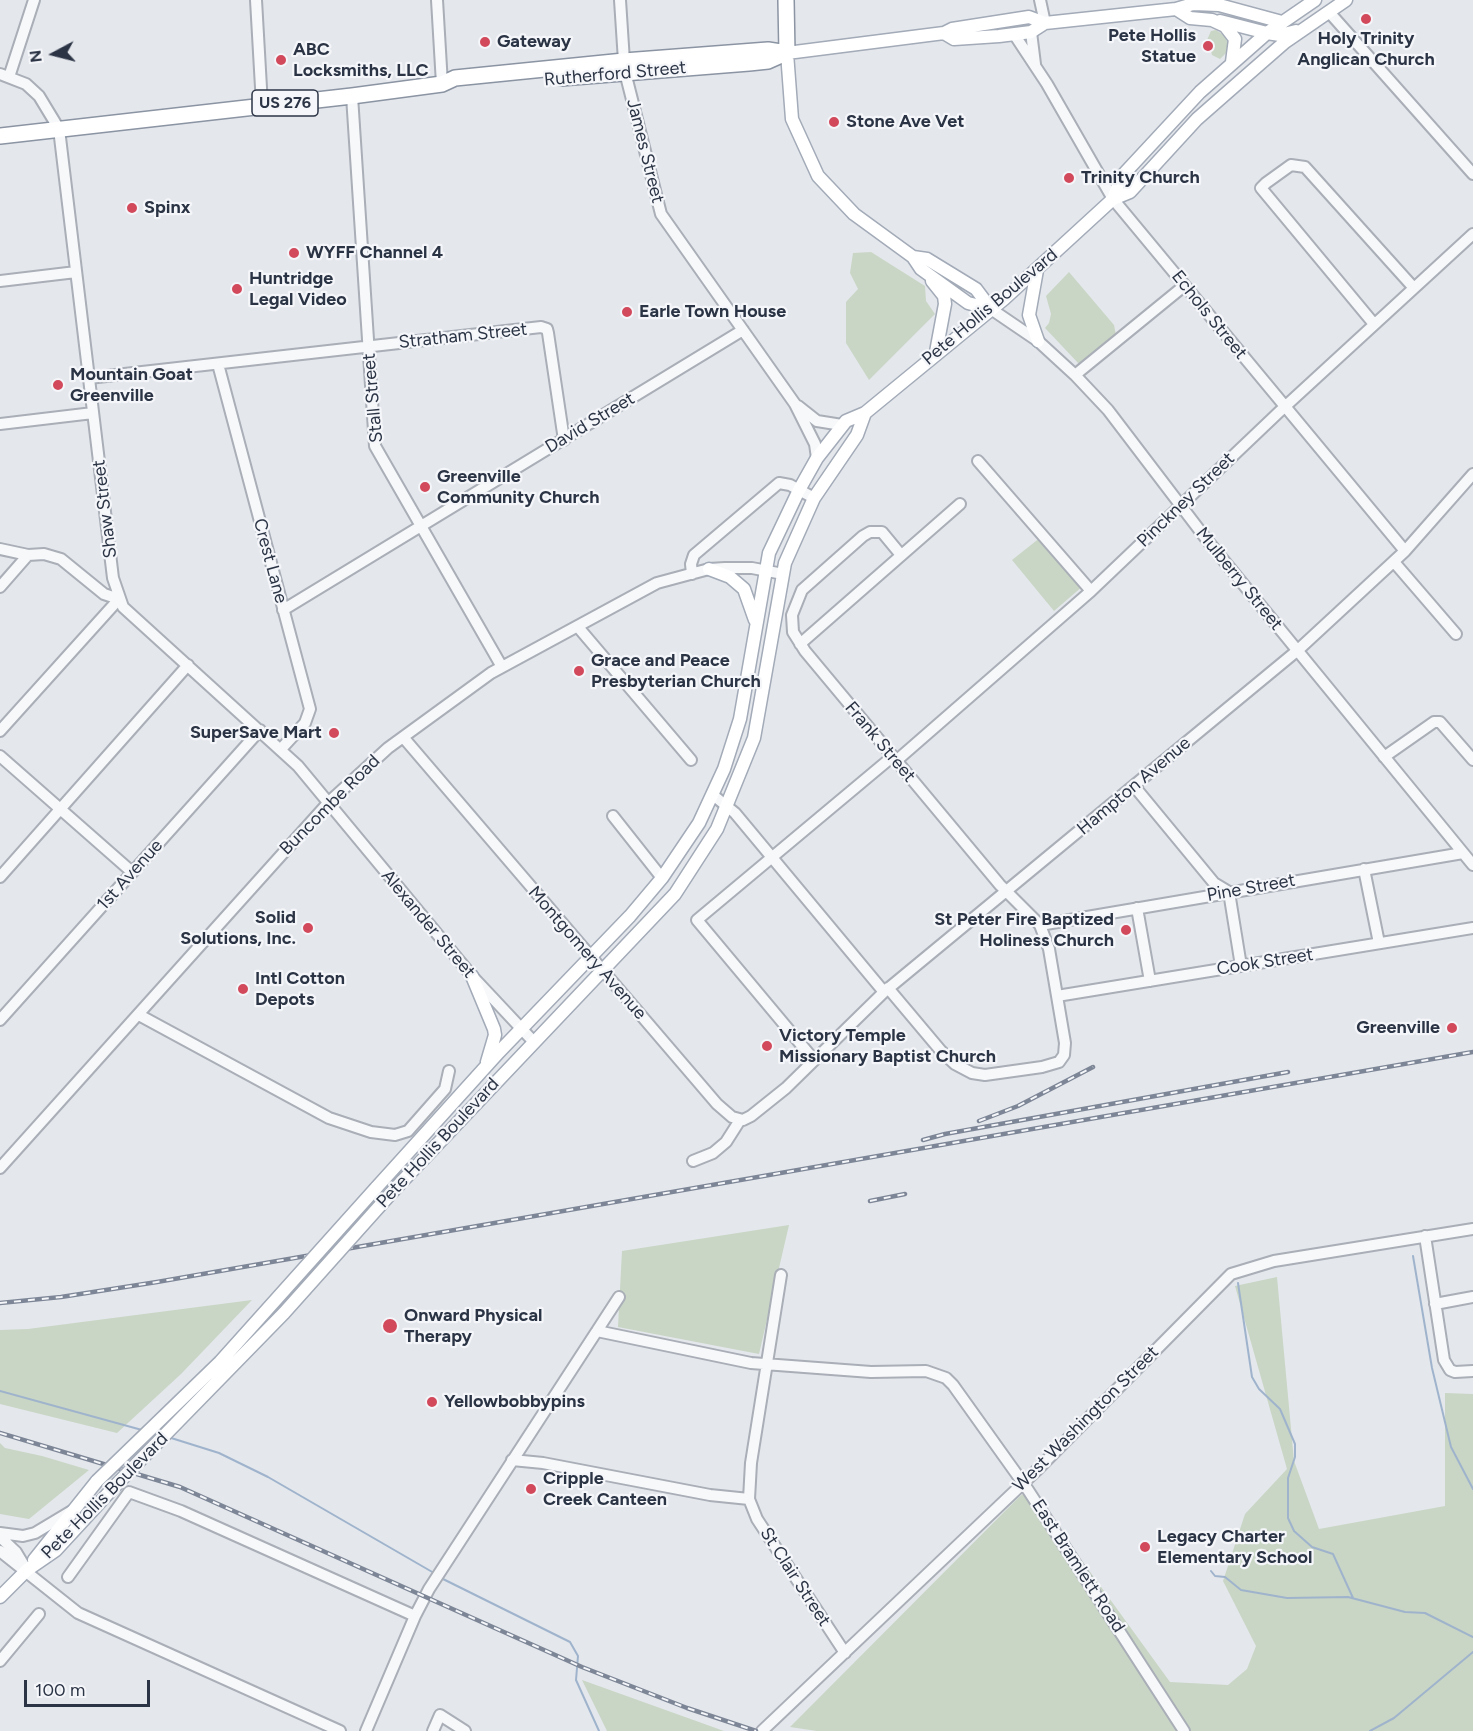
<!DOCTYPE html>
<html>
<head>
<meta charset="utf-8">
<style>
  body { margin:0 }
  #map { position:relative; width:1473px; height:1731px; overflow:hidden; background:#e4e7ec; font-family:Figtree,sans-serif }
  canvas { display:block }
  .north { position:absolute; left:24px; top:24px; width:60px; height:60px; -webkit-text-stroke:4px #f4f6f9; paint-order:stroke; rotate:263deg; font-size:16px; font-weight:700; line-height:24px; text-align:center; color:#2b3445 }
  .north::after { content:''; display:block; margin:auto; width:21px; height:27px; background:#2b3445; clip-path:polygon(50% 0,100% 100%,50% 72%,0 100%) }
  .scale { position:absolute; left:24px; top:1680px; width:126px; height:27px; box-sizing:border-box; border:3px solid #2b3445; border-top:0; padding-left:8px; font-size:18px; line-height:21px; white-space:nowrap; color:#2b3445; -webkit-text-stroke:4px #f4f6f9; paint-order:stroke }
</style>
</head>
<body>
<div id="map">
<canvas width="1473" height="1731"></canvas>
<div class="north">N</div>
<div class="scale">100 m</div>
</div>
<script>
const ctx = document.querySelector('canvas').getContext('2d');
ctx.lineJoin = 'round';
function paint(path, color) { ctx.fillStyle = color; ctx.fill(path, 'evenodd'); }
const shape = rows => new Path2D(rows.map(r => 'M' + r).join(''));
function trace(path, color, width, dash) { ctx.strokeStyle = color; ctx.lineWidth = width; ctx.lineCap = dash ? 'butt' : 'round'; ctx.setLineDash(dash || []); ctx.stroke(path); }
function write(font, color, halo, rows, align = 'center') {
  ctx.font = font + ' Figtree,sans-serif'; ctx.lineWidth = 4.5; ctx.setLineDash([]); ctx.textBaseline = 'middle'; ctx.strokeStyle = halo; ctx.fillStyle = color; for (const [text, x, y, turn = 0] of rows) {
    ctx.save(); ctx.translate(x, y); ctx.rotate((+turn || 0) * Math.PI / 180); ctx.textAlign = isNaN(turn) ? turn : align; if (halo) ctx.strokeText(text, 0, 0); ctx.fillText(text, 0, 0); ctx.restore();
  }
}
paint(shape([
  [1216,30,1225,36,1228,44,1227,52,1220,59,1212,55,1211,51,1214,50,1211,39,1207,40,1211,31],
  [871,252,925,286,926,301,935,314,869,380,846,343,846,302,858,289,850,273,853,253],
  [1069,272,1114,325,1116,335,1079,364,1045,328,1049,323,1051,314,1046,296],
  [1041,537,1083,586,1054,611,1012,560],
  [789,1225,759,1354,618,1327,622,1251],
  [1277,1277,1294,1461,1319,1529,1445,1506,1445,1393,1473,1394,1473,1731,817,1731,790,1727,1019,1497,1030,1489,1170,1682,1228,1685,1247,1669,1256,1646,1223,1581,1245,1514,1287,1469,1235,1286],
  [252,1300,181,1374,117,1433,0,1404,0,1330,28,1329],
  [0,1443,5,1448,42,1456,89,1470,29,1519,0,1514],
  [582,1680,724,1731,607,1731]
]), '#c9d6c5');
trace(shape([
  [1413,1256,1432,1368,1451,1447,1473,1489],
  [1238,1283,1252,1377,1259,1389,1280,1409,1295,1444,1295,1457,1288,1478,1288,1518,1294,1531,1312,1547,1333,1554,1353,1598],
  [0,1391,142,1430],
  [168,1437,219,1453,268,1477,434,1573],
  [1211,1571,1215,1576,1225,1577,1241,1590,1287,1598,1348,1597,1405,1612,1425,1613,1473,1637],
  [441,1578,570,1642,578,1656,576,1680,599,1731],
  [1370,1731,1394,1718,1473,1652]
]), '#9fb4cc', 2);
const minor = shape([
  [256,0,262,105],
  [437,0,442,84],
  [620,0,624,61],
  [1040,0,1045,23],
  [1329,12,1473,174],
  [1031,32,1035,64],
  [1014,34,1047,84,1113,199,1405,551],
  [625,72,661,214,795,404,815,444,817,458],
  [0,74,26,84,39,96,59,129,113,578,123,607,298,766,472,976,533,1041],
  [9,77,34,0],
  [352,96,375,446,502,667],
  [0,281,76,272],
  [991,309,1038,341,1075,375,1108,410,1207,540,1473,865],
  [1374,324,1261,188,1266,183,1291,165,1305,167,1413,287],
  [218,364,310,709,305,723,281,749],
  [1075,375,1184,286],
  [89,378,541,327,547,329,548,333,564,440],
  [798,406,817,421,842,425],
  [0,424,93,413],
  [978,461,1091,591],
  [0,549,28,555,44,554,61,559,104,594,119,599],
  [1394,562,1456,634],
  [692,574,691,564,694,555,779,483,790,485,814,498],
  [0,587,28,555],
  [283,610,743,330],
  [578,627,691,760],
  [800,644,960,504],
  [0,731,119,599],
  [403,737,717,1104,732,1117,743,1120,751,1116,786,1088,884,992,1298,650,1405,551,1473,474],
  [0,756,132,872],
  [1384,757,1434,722,1440,722,1473,760],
  [896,761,1091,591,1278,413,1473,234],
  [1134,786,1214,883,1229,892,1241,966],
  [713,795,735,813,884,992],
  [613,816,662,878],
  [1364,869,1379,943],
  [0,877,188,665],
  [1137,908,1150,981],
  [1040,925,1463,853],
  [888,988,941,1051,955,1064,972,1073,985,1075,1042,1067,1059,1062,1064,1055,1065,1043,1049,949,1040,925,1000,885,805,651,793,632,792,615,802,590,863,536,870,532,882,532,901,555],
  [1057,996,1473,928],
  [139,1015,329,1118,371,1132,395,1135,408,1131,445,1089,449,1071],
  [0,1020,260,730],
  [814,1060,697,920,892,757],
  [693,1161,713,1153,726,1142,740,1120],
  [0,1168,329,802,388,748,491,673,657,583,709,569,725,568,752,568,783,574],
  [1425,1236,1444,1360,1450,1370,1455,1372,1473,1371],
  [781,1275,751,1463,749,1499,757,1519,845,1653],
  [1435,1304,1473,1297],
  [597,1331,751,1363,871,1372,926,1371,946,1378,953,1385,1028,1490,1184,1731],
  [512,1460,543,1463,710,1495,749,1499],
  [0,1533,23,1536,35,1533,75,1509],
  [0,1537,16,1552,25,1567],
  [0,1551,78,1613,340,1731],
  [68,1577,129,1492,181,1511,415,1616],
  [0,1661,39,1614],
  [366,1731,415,1616,429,1589,619,1297],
  [433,1731,440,1715,465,1731],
  [762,1731,1036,1471,1231,1274,1274,1261,1473,1229]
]);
const major = shape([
  [1176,9,1190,18,1212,20,1225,26,1235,39,1232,62],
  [1220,21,1267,33,1280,35,1296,31],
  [944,33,954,39,999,36,1031,32,1045,23],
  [1113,199,1121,177,1200,92,1267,33,1315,0],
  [913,257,927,259,976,289,991,309],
  [1037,270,1029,315,1038,341],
  [932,281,944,296,945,304,936,352],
  [991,309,968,303,921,269,913,257,854,214,818,176,792,119,787,53,944,33,952,29,1029,17,1045,23,1176,9,1193,4,1219,5,1282,22],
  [709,569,730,577,744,589,755,620],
  [472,976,494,1029,495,1035,487,1062],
  [376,1188,499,1052,630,916,662,878,699,823,724,769,740,719,769,553,799,490,817,458,846,421,865,413,1004,299,1113,199,1130,192,1197,119,1238,83,1285,42,1346,0],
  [394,1190,675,894,717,829,754,738,785,563,814,498,857,435,865,413],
  [34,1560,97,1481],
  [0,1597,27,1570,56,1550,114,1487]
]);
const highway = shape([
  [786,0,787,53],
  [561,78,749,63,768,61,786,53],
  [0,136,352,96,442,84,455,78,624,61,768,50,787,53]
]);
trace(minor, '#a9aeb7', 14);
trace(major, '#a3abb8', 15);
trace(highway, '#8b94a3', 18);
trace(minor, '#f7f8fa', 10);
trace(major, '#fff', 12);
trace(highway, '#fff', 15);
const rail = shape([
  [979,1121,1018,1106,1093,1067],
  [923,1140,945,1134,1288,1072],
  [870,1201,905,1194],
  [0,1303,61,1297,157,1282,1473,1052],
  [0,1433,180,1487,582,1667,687,1708,756,1731]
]);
trace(rail, '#7d8696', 4.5);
trace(rail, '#f4f6f9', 2, [7]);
const majorBridge = shape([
  [97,1481,220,1362,376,1188],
  [114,1487,284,1313,394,1190]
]);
trace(majorBridge, '#a3abb8', 15, []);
trace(majorBridge, '#fff', 12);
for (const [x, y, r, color] of [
  [1366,19,6,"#d1495b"],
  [485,42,6,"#d1495b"],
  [1208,46,6,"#d1495b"],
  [281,60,6,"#d1495b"],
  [834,122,6,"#d1495b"],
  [1069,178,6,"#d1495b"],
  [132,208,6,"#d1495b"],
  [294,253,6,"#d1495b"],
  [237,289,6,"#d1495b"],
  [627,312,6,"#d1495b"],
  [58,385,6,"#d1495b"],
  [425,487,6,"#d1495b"],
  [579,671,6,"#d1495b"],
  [334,733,6,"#d1495b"],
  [308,928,6,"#d1495b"],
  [1126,930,6,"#d1495b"],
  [243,989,6,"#d1495b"],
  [1452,1028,6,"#d1495b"],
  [767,1046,6,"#d1495b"],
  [390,1326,8,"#d1495b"],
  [432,1402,6,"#d1495b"],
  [531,1489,6,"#d1495b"],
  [1145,1547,6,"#d1495b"]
]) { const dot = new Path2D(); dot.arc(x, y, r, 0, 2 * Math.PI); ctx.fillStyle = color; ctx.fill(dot); trace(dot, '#f4f6f9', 2); }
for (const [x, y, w] of [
  [285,103,66]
]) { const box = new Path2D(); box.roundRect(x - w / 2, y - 13, w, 26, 4.5); ctx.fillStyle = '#f4f6f9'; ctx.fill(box); trace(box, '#2b3445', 1.5); }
write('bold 16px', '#2b3445', null, [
  ["US 276",285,103]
]);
write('bold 18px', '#2b3445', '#f4f6f9', [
  ["Pete Hollis",1196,36,"right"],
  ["Statue",1196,57,"right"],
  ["Holy Trinity",1366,39,"center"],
  ["Anglican Church",1366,60,"center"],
  ["Gateway",497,42],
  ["ABC",293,50],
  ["Locksmiths, LLC",293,71],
  ["Stone Ave Vet",846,122],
  ["Trinity Church",1081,178],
  ["Spinx",144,208],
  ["WYFF Channel 4",306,253],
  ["Huntridge",249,279],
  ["Legal Video",249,300],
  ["Earle Town House",639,312],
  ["Mountain Goat",70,375],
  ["Greenville",70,396],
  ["Greenville",437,477],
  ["Community Church",437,498],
  ["Grace and Peace",591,661],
  ["Presbyterian Church",591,682],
  ["SuperSave Mart",322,733,"right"],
  ["Solid",296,918,"right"],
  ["Solutions, Inc.",296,939,"right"],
  ["St Peter Fire Baptized",1114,920,"right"],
  ["Holiness Church",1114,941,"right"],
  ["Intl Cotton",255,979],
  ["Depots",255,1000],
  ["Greenville",1440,1028,"right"],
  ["Victory Temple",779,1036],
  ["Missionary Baptist Church",779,1057],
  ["Onward Physical",404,1316],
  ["Therapy",404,1337],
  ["Yellowbobbypins",444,1402],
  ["Cripple",543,1479],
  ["Creek Canteen",543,1500],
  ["Legacy Charter",1157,1537],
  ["Elementary School",1157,1558]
], 'left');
write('18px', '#2b3445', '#f4f6f9', [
  ["Rutherford Street",615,74,-5],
  ["James Street",645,151,76],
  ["Pete Hollis Boulevard",990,307,-40],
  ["Echols Street",1209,315,51],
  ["Stratham Street",463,336,-6],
  ["Stall Street",373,398,-95],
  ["David Street",590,423,-31],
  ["Pinckney Street",1186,500,-44],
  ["Shaw Street",105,509,-97],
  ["Crest Lane",270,561,75],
  ["Mulberry Street",1239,579,51],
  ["Frank Street",880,742,50],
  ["Hampton Avenue",1134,786,-40],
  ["Buncombe Road",330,805,-45],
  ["1st Avenue",130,875,-48],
  ["Pine Street",1251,888,-10],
  ["Alexander Street",428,924,50],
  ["Montgomery Avenue",587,953,49],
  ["Cook Street",1265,962,-9],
  ["Pete Hollis Boulevard",438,1143,-47],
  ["West Washington Street",1086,1419,-45],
  ["Pete Hollis Boulevard",105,1496,-45],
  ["East Bramlett Road",1078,1566,57],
  ["St Clair Street",795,1577,57]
]);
</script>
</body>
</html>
